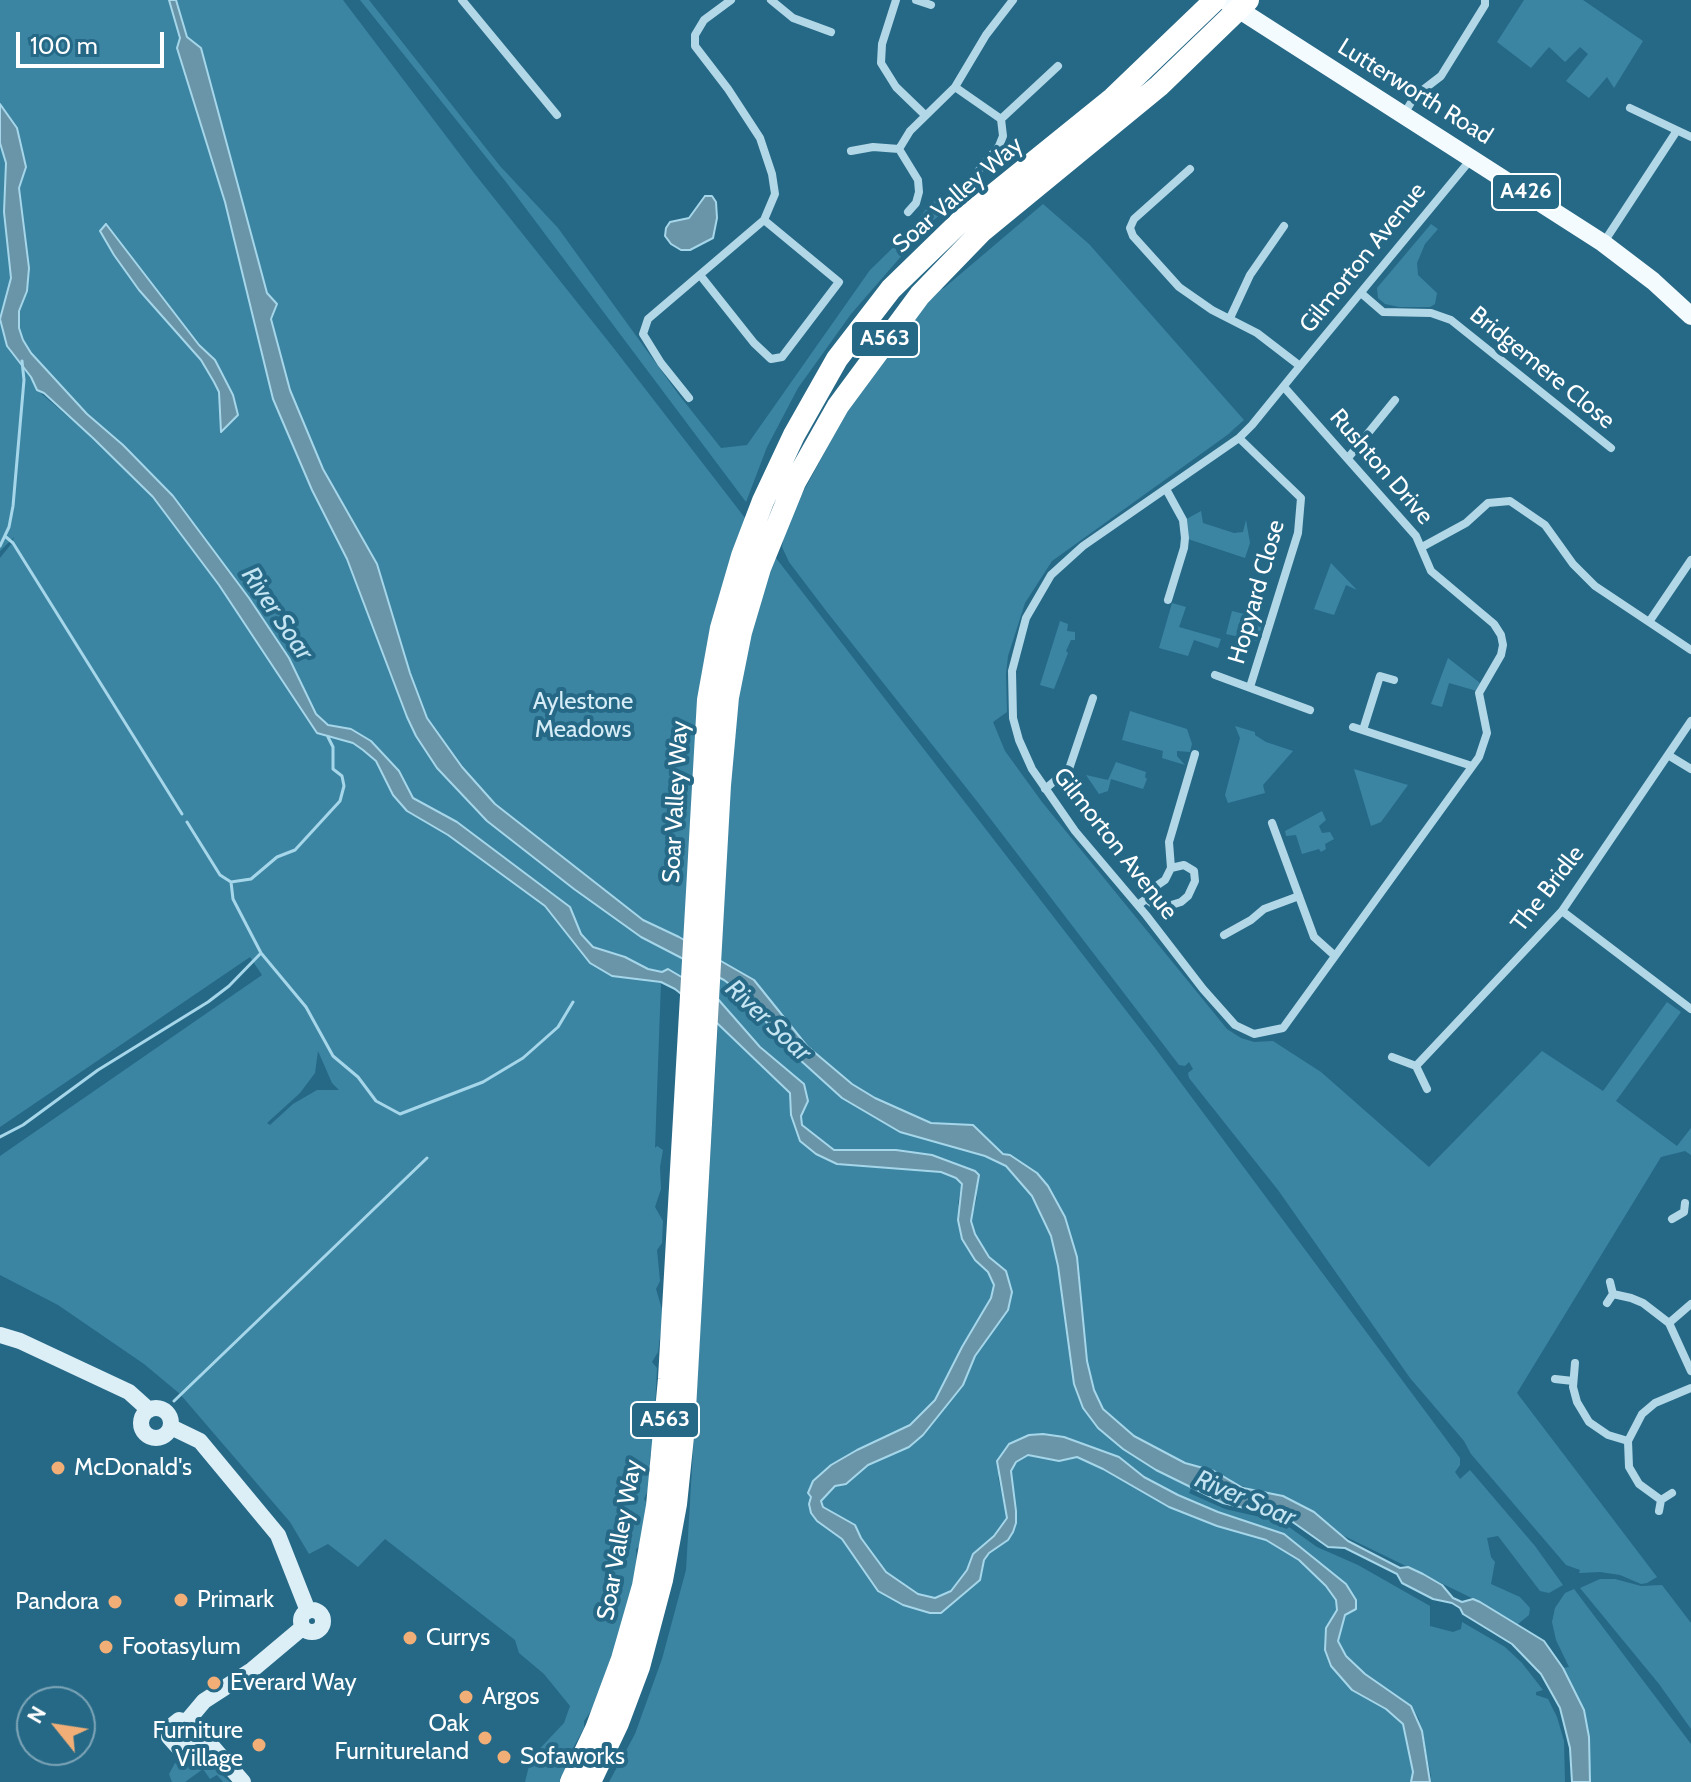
<!DOCTYPE html>
<html>
<head>
<meta charset="utf-8">
<style>
  body { margin:0 }
  #map { position:relative; width:1691px; height:1782px; overflow:hidden; background:#266987; font-family:Cabin,sans-serif }
  canvas { display:block }
  .north { position:absolute; left:16px; top:1686px; width:80px; height:80px; box-sizing:border-box; background:#266987; border:2px solid #7da5b7; border-radius:50%; rotate:300deg; font-size:22px; font-weight:700; line-height:32px; text-align:center; color:#fff }
  .north::after { content:''; display:block; margin:auto; width:28px; height:36px; background:#f1af77; clip-path:polygon(50% 0,100% 100%,50% 72%,0 100%) }
  .scale { position:absolute; left:16px; top:32px; width:148px; height:36px; box-sizing:border-box; border:4px solid #fff; border-top:0; padding-left:10px; font-size:24px; line-height:28px; white-space:nowrap; color:#fff; -webkit-text-stroke:6px #266987; paint-order:stroke }
</style>
</head>
<body>
<div id="map">
<canvas width="1691" height="1782"></canvas>
<div class="north">N</div>
<div class="scale">100 m</div>
</div>
<script>
const ctx = document.querySelector('canvas').getContext('2d');
ctx.lineJoin = 'round';
function paint(path, color) { ctx.fillStyle = color; ctx.fill(path, 'evenodd'); }
const shape = rows => new Path2D(rows.map(r => 'M' + r).join(''));
function trace(path, color, width, dash) { ctx.strokeStyle = color; ctx.lineWidth = width; ctx.lineCap = dash ? 'butt' : 'round'; ctx.setLineDash(dash || []); ctx.stroke(path); }
function write(font, color, halo, rows, align = 'center') {
  ctx.font = font + ' Cabin,sans-serif'; ctx.lineWidth = 8; ctx.setLineDash([]); ctx.textBaseline = 'middle'; ctx.strokeStyle = halo; ctx.fillStyle = color; for (const [text, x, y, turn = 0] of rows) {
    ctx.save(); ctx.translate(x, y); ctx.rotate((+turn || 0) * Math.PI / 180); ctx.textAlign = isNaN(turn) ? turn : align; if (halo) ctx.strokeText(text, 0, 0); ctx.fillText(text, 0, 0); ctx.restore();
  }
}
paint(shape([
  [0,0,343,0,474,173,612,346,1155,1048,1460,1458,1460,1465,1455,1472,1460,1479,1470,1470,1535,1546,1563,1585,1549,1593,1540,1591,1498,1536,1487,1538,1491,1557,1495,1562,1491,1584,1520,1597,1530,1608,1529,1615,1518,1624,1480,1602,1340,1534,1331,1525,1201,1468,1189,1493,1225,1509,1282,1522,1317,1547,1358,1565,1430,1606,1430,1626,1453,1632,1461,1629,1462,1622,1505,1647,1522,1663,1543,1690,1536,1692,1536,1695,1548,1699,1557,1717,1564,1741,1565,1782,1430,1782,1431,1776,1419,1719,1412,1707,1365,1674,1346,1656,1338,1641,1345,1615,1352,1612,1346,1584,1218,1512,1032,1437,998,1477,1007,1518,994,1536,973,1554,967,1570,951,1591,935,1598,918,1594,886,1572,858,1533,823,1507,821,1501,835,1486,846,1484,868,1465,909,1447,972,1354,1004,1313,993,1261,975,1234,971,1221,977,1197,965,1169,841,1151,834,1150,818,1138,802,1125,801,1116,808,1101,770,1055,742,1029,717,998,664,976,612,976,661,982,655,1148,657,1146,663,1150,660,1167,661,1189,655,1207,663,1221,662,1243,657,1250,660,1281,656,1289,663,1313,658,1352,652,1362,657,1368,653,1450,650,1455,649,1488,644,1499,647,1504,641,1544,636,1549,637,1569,633,1579,635,1586,616,1651,612,1654,595,1705,584,1721,584,1728,573,1748,575,1754,567,1775,560,1777,561,1782,525,1782,531,1758,564,1723,570,1706,544,1674,519,1653,515,1640,385,1539,358,1567,328,1544,309,1554,290,1522,180,1394,144,1364,58,1305,0,1275,0,1156,262,975,250,957,0,1127,0,558,12,543,14,537,0,551,0,143,6,163,4,212,11,278,0,319,7,346,31,377,37,390,94,439,153,497,219,585,317,733,179,515,17,350,16,197,24,156,20,146,17,128,0,104],
  [318,1051,332,1083,339,1090,317,1090,293,1104,270,1125,267,1123,300,1093,315,1073],
  [360,0,369,0,500,166,558,228,679,395,721,448,747,445,870,270,907,234,930,204,968,181,977,185,930,223,851,314,798,388,767,447,746,502,506,182],
  [1524,0,1583,0,1643,41,1614,88,1607,77,1589,98,1566,81,1588,54,1580,47,1565,62,1549,47,1531,68,1497,42],
  [1043,204,1089,244,1244,420,1228,434,1237,428,1052,561,1025,603,1008,656,1006,674,1007,712,993,722,1005,751,1042,802,1227,1029,1241,1038,1254,1042,1273,1041,1321,1072,1429,1167,1542,1051,1603,1091,1667,1002,1681,1012,1616,1101,1677,1146,1691,1128,1691,1155,1685,1151,1661,1157,1517,1393,1657,1577,1647,1583,1641,1584,1620,1575,1600,1572,1579,1573,1580,1570,1566,1565,1471,1454,1464,1441,1410,1378,1278,1190,1189,1078,1188,1073,1193,1069,1189,1062,1185,1066,1179,1065,976,800,827,612,789,562,782,547,785,529,802,494,851,404,936,291,944,288],
  [1431,224,1438,229,1425,244,1417,263,1418,275,1437,293,1435,304,1430,307,1399,307,1385,304,1378,298,1377,288],
  [1201,511,1203,523,1234,533,1243,532,1246,520,1250,543,1245,558,1185,538,1183,521],
  [1331,563,1357,590,1346,585,1334,615,1314,609],
  [1172,603,1186,607,1179,627,1221,639,1218,648,1194,640,1188,656,1159,648],
  [1232,611,1264,619,1257,641,1226,634],
  [1060,621,1068,624,1067,631,1075,632,1075,640,1071,640,1066,651,1068,653,1054,689,1040,685],
  [1448,658,1480,683,1477,691,1449,683,1442,707,1431,704],
  [1130,711,1187,729,1192,744,1190,752,1177,751,1177,756,1185,765,1162,758,1163,751,1122,740],
  [1235,726,1255,732,1255,735,1266,742,1293,751,1263,785,1265,793,1228,803,1225,795,1240,738],
  [1116,762,1146,772,1145,777,1147,779,1143,789,1111,779,1108,791,1099,794,1086,775,1108,780],
  [1354,769,1408,785,1381,822,1371,826],
  [1322,811,1326,820,1319,826,1322,833,1330,832,1334,839,1325,844,1326,849,1321,852,1319,849,1302,854,1296,835,1286,836,1285,831],
  [718,1024,790,1094,792,1115,800,1140,816,1154,837,1164,941,1172,956,1178,962,1184,958,1203,975,1260,988,1272,994,1285,991,1298,962,1347,935,1400,910,1425,831,1465,813,1481,808,1492,811,1497,809,1504,811,1513,827,1529,842,1539,878,1591,941,1613,980,1580,984,1560,989,1553,1008,1540,1013,1532,1016,1523,1016,1511,1011,1471,1016,1462,1027,1455,1059,1461,1077,1457,1103,1469,1169,1507,1217,1526,1266,1540,1299,1560,1326,1586,1336,1600,1337,1610,1326,1628,1352,1690,1386,1709,1403,1724,1413,1772,1411,1782,609,1782,635,1734,662,1659,686,1570],
  [1600,1579,1615,1579,1641,1586,1662,1585,1691,1623,1691,1729,1659,1684,1580,1588],
  [1574,1589,1691,1744,1691,1782,1584,1782,1572,1688,1563,1668,1569,1667,1556,1640,1552,1622,1555,1608,1565,1593],
  [188,1758,206,1761,230,1782,223,1782,217,1775,210,1779,203,1769,185,1782,172,1782,169,1774,175,1763,178,1765]
]), '#3b85a3');
const water = shape([
  [169,0,176,0,187,37,201,48,267,293,277,304,271,319,290,390,323,469,377,564,410,673,427,718,462,767,495,804,643,920,679,937,754,980,807,1046,852,1084,875,1098,931,1123,973,1125,1003,1154,1010,1155,1037,1173,1048,1186,1065,1217,1077,1257,1087,1361,1094,1390,1103,1409,1134,1436,1185,1463,1214,1471,1243,1488,1283,1496,1314,1512,1348,1541,1400,1568,1408,1567,1423,1574,1442,1585,1453,1598,1462,1602,1473,1599,1480,1602,1544,1641,1563,1668,1584,1710,1589,1737,1590,1782,1572,1782,1570,1748,1560,1708,1541,1674,1512,1644,1463,1614,1460,1608,1452,1603,1433,1599,1402,1583,1397,1574,1345,1548,1328,1547,1287,1518,1223,1503,1156,1470,1123,1449,1098,1428,1083,1408,1074,1384,1058,1266,1051,1236,1032,1196,1006,1166,985,1156,900,1132,842,1098,788,1049,746,997,724,980,641,937,574,889,487,821,437,768,416,736,407,717,347,559,312,490,273,399,225,202,177,48,180,38,169,0],
  [0,104,17,128,26,167,19,188,29,268,27,291,19,311,19,328,23,340,31,353,87,414,123,445,173,496,249,598,289,658,316,714,328,725,351,729,371,741,399,771,413,798,457,822,570,907,581,934,593,947,625,957,648,969,662,972,668,969,717,998,760,1047,804,1084,808,1101,801,1116,802,1125,834,1150,896,1150,932,1155,975,1171,979,1175,971,1221,975,1234,989,1257,1006,1271,1012,1292,1008,1310,975,1356,963,1385,923,1435,909,1447,868,1465,846,1484,835,1486,821,1501,823,1507,855,1525,861,1538,886,1572,918,1594,935,1598,951,1591,967,1570,973,1554,994,1536,1007,1518,997,1461,1009,1444,1029,1435,1043,1434,1064,1437,1119,1457,1144,1477,1178,1495,1218,1512,1284,1534,1346,1584,1356,1600,1356,1609,1345,1615,1338,1641,1346,1656,1365,1674,1411,1706,1422,1731,1430,1782,1411,1782,1413,1772,1403,1724,1386,1709,1352,1690,1331,1666,1325,1650,1326,1628,1337,1610,1336,1600,1326,1586,1299,1560,1266,1540,1217,1526,1169,1507,1103,1469,1077,1457,1059,1461,1028,1455,1016,1462,1011,1471,1016,1511,1016,1523,1013,1532,1008,1540,989,1553,984,1560,980,1580,941,1613,930,1613,903,1605,878,1591,842,1539,817,1521,811,1513,809,1504,811,1497,808,1493,813,1481,831,1465,857,1450,910,1425,935,1400,962,1347,991,1298,994,1285,988,1272,975,1260,962,1239,958,1220,962,1184,956,1178,941,1172,837,1164,816,1154,800,1141,791,1115,790,1093,718,1024,675,989,661,982,612,976,590,963,545,906,448,835,407,811,393,795,376,761,363,750,353,743,317,733,219,585,153,497,94,439,44,393,37,390,31,377,7,346,0,319,11,278,4,212,6,163,0,143,0,104],
  [705,196,712,196,716,202,717,218,713,238,690,250,681,250,671,244,665,236,666,228,670,222,689,218,705,196],
  [106,224,199,345,215,360,233,395,238,415,221,432,219,392,214,382,201,360,139,290,114,255,100,231,106,224]
]);
paint(water, '#6a95a9');
trace(water, '#a6d6e9', 2);
trace(shape([
  [6,537,13,543,182,814],
  [0,546,9,527,13,506,24,380,22,361],
  [187,822,220,875,231,882],
  [261,953,306,1007,333,1056,358,1077,376,1101,400,1114,483,1082,523,1058,558,1027,573,1002],
  [0,1137,23,1125,98,1070,208,1002,229,986,261,953,233,899,231,882,251,879,277,857,295,850,340,801,344,786,342,776,333,769,333,747,328,737],
  [174,1401,427,1158]
]), '#a6d6e9', 3);
trace(shape([
  [462,0,557,115],
  [771,0,793,18,831,32],
  [896,0,882,44,881,63,896,87,925,115],
  [916,0,931,5],
  [955,87,1001,119,1058,66],
  [1630,108,1691,137],
  [1404,114,1415,96,1441,76,1485,5,1485,0],
  [899,149,918,180,919,192,916,203,908,212],
  [851,151,873,147,899,149,910,131,955,87,986,35,1013,0],
  [1190,169,1134,219,1130,228,1133,236,1179,287,1212,310,1257,333,1300,366],
  [979,170,999,146,1003,136,1001,119],
  [1604,242,1676,132],
  [700,275,754,343,771,359,782,357,839,282,764,220],
  [1361,293,1383,312,1431,313,1451,320,1611,448],
  [1230,318,1250,275,1284,226],
  [1284,387,1416,536,1431,571,1494,624,1501,635,1503,645,1501,655,1479,693,1487,733,1479,757,1283,1028,1254,1034,1235,1025,1203,989,1146,915,1075,831,1032,769,1019,740,1013,718,1012,671,1026,618,1051,575,1083,546,1239,438,1252,425,1300,366,1472,158],
  [689,398,661,363,643,334,648,319,764,220,775,194,772,174,760,138,728,89,695,46,695,35,704,20,731,0],
  [1239,438,1301,498,1298,533,1250,687],
  [1348,458,1395,400],
  [1166,489,1183,520,1185,538,1184,548,1168,600],
  [1422,547,1466,523,1488,503,1510,501,1545,525,1573,564,1595,586,1691,650],
  [1649,622,1691,560],
  [1215,675,1310,710],
  [1353,727,1472,766],
  [1363,730,1380,676,1394,680],
  [1668,755,1691,769],
  [1045,789,1069,769,1093,698],
  [1272,823,1314,937,1334,955],
  [1146,899,1153,904,1165,907,1181,902,1188,896,1195,881,1194,871,1184,865,1171,868],
  [1138,905,1146,899,1149,891,1165,880,1171,868,1169,842,1195,754],
  [1562,911,1691,1009],
  [1224,935,1251,920,1264,909,1299,896],
  [1392,1057,1416,1066,1427,1089],
  [1416,1066,1562,911,1691,721],
  [1672,1219,1684,1212,1685,1203],
  [1613,1294,1631,1298,1643,1303,1669,1323,1691,1371],
  [1607,1303,1613,1294,1610,1282],
  [1669,1323,1691,1304],
  [1575,1363,1573,1387,1577,1402,1589,1422,1608,1435,1628,1441],
  [1555,1379,1573,1381],
  [1661,1500,1639,1484,1629,1467,1628,1441,1642,1414,1655,1403,1691,1388],
  [1659,1511,1661,1500,1672,1493]
]), '#b2d8e8', 8);
trace(shape([
  [0,1335,20,1341,129,1392,149,1410],
  '141 1423a15 15 0 1 1 30 0a15 15 0 1 1-30 0Z',
  [171,1427,200,1441,278,1535,308,1611],
  '301 1621a11 11 0 1 1 22 0a11 11 0 1 1-22 0Z',
  [188,1720,204,1701,252,1670,302,1628],
  [212,1749,203,1751,177,1746,169,1737,169,1728,179,1720,192,1723,243,1782]
]), '#dceff7', 16);
trace(shape([
  [1224,0,1603,243,1653,281,1691,316]
]), '#f4fbfe', 18);
trace(shape([
  [571,1782,596,1729,622,1659,643,1586,657,1506,669,1379,708,700,721,628,742,556,763,501,794,435,837,359,891,289,962,220,1113,98,1215,0],
  [590,1782,618,1723,639,1667,662,1580,676,1504,684,1427,720,785,728,697,741,632,760,568,795,482,838,406,920,295,981,232,1159,86,1248,0]
]), '#fff', 22);
for (const [x, y, r, color] of [
  [58,1468,8,"#f1af77"],
  [181,1600,8,"#f1af77"],
  [115,1602,8,"#f1af77"],
  [410,1638,8,"#f1af77"],
  [106,1647,8,"#f1af77"],
  [214,1683,8,"#f1af77"],
  [466,1697,8,"#f1af77"],
  [485,1738,8,"#f1af77"],
  [259,1745,8,"#f1af77"],
  [504,1757,8,"#f1af77"]
]) { const dot = new Path2D(); dot.arc(x, y, r, 0, 2 * Math.PI); ctx.fillStyle = color; ctx.fill(dot); trace(dot, '#266987', 3); }
for (const [x, y, w] of [
  [1526,192,68],
  [885,339,68],
  [665,1420,68]
]) { const box = new Path2D(); box.roundRect(x - w / 2, y - 18, w, 36, 6); ctx.fillStyle = '#266987'; ctx.fill(box); trace(box, '#fff', 2); }
write('bold 22px', '#fff', null, [
  ["A426",1526,192],
  ["A563",885,339],
  ["A563",665,1420]
]);
write('24px', '#fff', '#266987', [
  ["Lutterworth Road",1415,92,32],
  ["Soar Valley Way",958,195,-41],
  ["Gilmorton Avenue",1363,258,-51],
  ["Bridgemere Close",1542,368,39],
  ["Rushton Drive",1381,467,49],
  ["Hopyard Close",1257,592,-74],
  ["Soar Valley Way",676,802,-87],
  ["Gilmorton Avenue",1115,844,52],
  ["The Bridle",1548,889,-52],
  ["Soar Valley Way",620,1540,-80]
]);
write('24px', '#d6edf7', '#266987', [
  ["Aylestone",583,702],
  ["Meadows",583,730]
]);
write('24px', '#fff', '#266987', [
  ["McDonald's",74,1468],
  ["Primark",197,1600],
  ["Pandora",99,1602,"right"],
  ["Currys",426,1638],
  ["Footasylum",122,1647],
  ["Everard Way",230,1683],
  ["Argos",482,1697],
  ["Oak",469,1724,"right"],
  ["Furnitureland",469,1752,"right"],
  ["Furniture",243,1731,"right"],
  ["Village",243,1759,"right"],
  ["Sofaworks",520,1757]
], 'left');
write('italic 26px', '#c4e4f2', '#266987', [
  ["River Soar",277,614,56],
  ["River Soar",768,1021,43],
  ["River Soar",1245,1499,23]
]);
</script>
</body>
</html>
